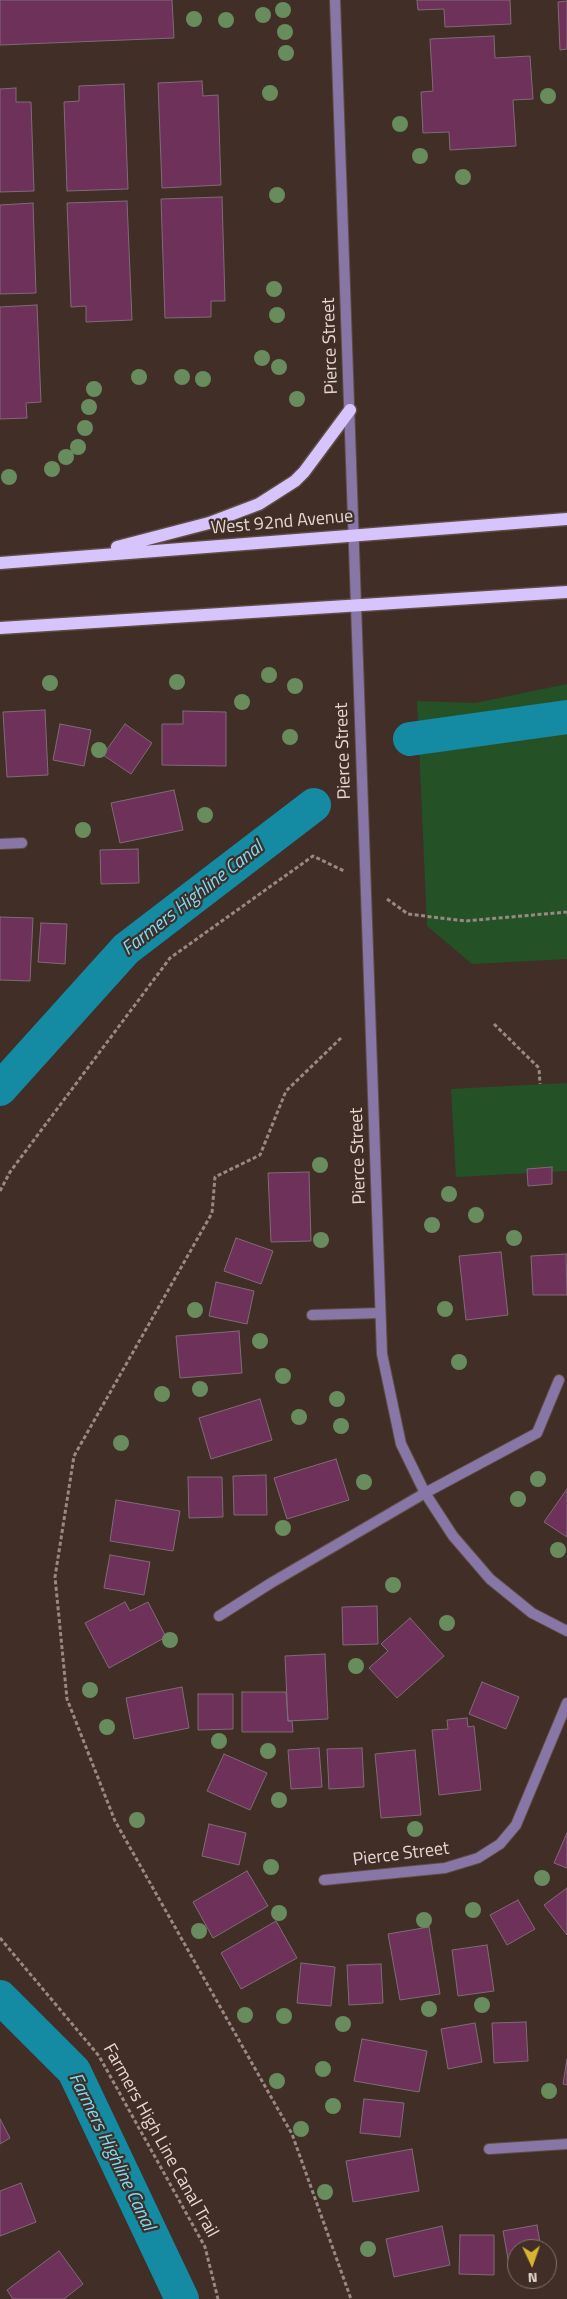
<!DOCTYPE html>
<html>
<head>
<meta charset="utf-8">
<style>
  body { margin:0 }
  #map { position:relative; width:567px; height:2299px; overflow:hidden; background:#412e26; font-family:"Titillium Web",sans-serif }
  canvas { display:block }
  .north { position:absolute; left:507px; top:2239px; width:50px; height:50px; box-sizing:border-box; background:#412e26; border:1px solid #83726b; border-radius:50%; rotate:177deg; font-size:14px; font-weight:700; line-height:20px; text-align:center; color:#e5d8d3 }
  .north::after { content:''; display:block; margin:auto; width:18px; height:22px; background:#dab333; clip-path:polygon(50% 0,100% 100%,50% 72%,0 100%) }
</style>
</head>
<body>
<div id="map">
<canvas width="567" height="2299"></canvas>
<div class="north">N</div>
</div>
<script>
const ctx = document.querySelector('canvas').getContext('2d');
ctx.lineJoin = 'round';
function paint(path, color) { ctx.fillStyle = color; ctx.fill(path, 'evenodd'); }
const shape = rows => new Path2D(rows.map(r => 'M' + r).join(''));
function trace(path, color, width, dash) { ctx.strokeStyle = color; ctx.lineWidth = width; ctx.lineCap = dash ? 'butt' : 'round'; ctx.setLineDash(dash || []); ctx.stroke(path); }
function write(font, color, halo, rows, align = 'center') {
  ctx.font = font + ' "Titillium Web",sans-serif'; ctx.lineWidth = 4.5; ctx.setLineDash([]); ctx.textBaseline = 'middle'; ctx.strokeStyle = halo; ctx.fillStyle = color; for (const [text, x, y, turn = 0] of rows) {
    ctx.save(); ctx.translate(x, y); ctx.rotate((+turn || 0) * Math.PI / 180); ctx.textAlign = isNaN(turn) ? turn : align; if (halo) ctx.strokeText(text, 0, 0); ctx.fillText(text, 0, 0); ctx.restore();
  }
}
paint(shape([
  [567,684,567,959,472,964,427,926,417,701,475,703],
  [567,1083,567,1171,456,1177,451,1089]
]), '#245226');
trace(shape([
  [410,739,567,717],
  [0,1089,126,949,314,805],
  [0,1997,74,2071,182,2299]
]), '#148aa3', 34);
const building = shape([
  [0,0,172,0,174,38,0,45,0,0],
  [417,0,510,0,511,24,445,27,444,9,418,10,417,0],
  [567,1,567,49,560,50,558,2,567,1],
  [494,36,495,58,530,56,533,99,513,100,516,146,450,150,449,132,423,133,421,92,433,91,430,39,494,36],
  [202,81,203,96,218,95,221,185,162,188,158,83,202,81],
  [124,84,128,189,67,191,64,102,79,101,79,86,124,84],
  [16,88,16,102,31,102,34,191,0,192,0,89,16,88],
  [222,197,225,301,211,301,211,317,165,318,161,199,222,197],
  [127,201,132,320,86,322,86,306,71,307,67,203,127,201],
  [33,203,36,293,0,294,0,205,33,203],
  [37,305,41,402,26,403,27,418,0,419,0,307,37,305],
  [45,710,48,775,7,777,3,712,45,710],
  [183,711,226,712,226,766,162,765,162,724,183,724,183,711],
  [60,724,91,730,84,766,53,760,60,724],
  [125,724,152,743,131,774,103,755,125,724],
  [174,790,183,830,120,843,111,803,174,790],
  [138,849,139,883,101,884,100,850,138,849],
  [0,917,33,918,30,981,0,980,0,917],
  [41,923,67,924,65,964,38,962,41,923],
  [552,1167,552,1184,528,1186,527,1169,552,1167],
  [309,1172,311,1241,271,1242,268,1173,309,1172],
  [236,1238,273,1251,261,1284,224,1271,236,1238],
  [501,1252,508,1315,466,1320,459,1256,501,1252],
  [566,1254,567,1295,533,1295,531,1256,566,1254],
  [216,1282,254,1291,247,1324,209,1316,216,1282],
  [239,1331,242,1373,180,1378,176,1336,239,1331],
  [260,1399,272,1440,211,1459,199,1418,260,1399],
  [336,1459,349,1500,287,1519,274,1478,336,1459],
  [266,1475,267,1515,234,1515,233,1476,266,1475],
  [188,1477,222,1477,223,1517,189,1518,188,1477],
  [567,1489,567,1537,544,1522,567,1489],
  [116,1500,180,1511,173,1551,110,1541,116,1500],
  [110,1555,150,1562,144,1595,104,1588,110,1555],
  [125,1602,130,1611,148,1602,166,1637,109,1668,85,1623,125,1602],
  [377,1606,378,1644,343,1645,342,1607,377,1606],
  [410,1618,444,1656,397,1698,369,1668,388,1651,381,1644,410,1618],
  [325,1654,328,1719,288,1721,285,1656,325,1654],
  [482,1682,519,1697,506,1729,469,1714,482,1682],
  [182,1687,189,1728,134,1739,126,1698,182,1687],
  [242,1692,286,1692,288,1721,292,1721,293,1732,242,1732,242,1692],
  [198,1694,233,1694,233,1729,198,1730,198,1694],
  [467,1718,468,1727,474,1726,481,1790,439,1795,432,1730,448,1729,447,1720,467,1718],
  [319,1748,322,1787,291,1789,288,1750,319,1748],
  [362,1748,364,1787,329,1789,327,1749,362,1748],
  [415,1750,421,1815,381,1818,375,1754,415,1750],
  [224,1754,267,1773,250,1810,207,1791,224,1754],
  [209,1824,246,1833,239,1865,202,1856,209,1824],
  [567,1833,567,1868,554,1863,567,1833],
  [247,1871,268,1906,213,1938,193,1902,247,1871],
  [567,1888,567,1935,544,1905,567,1888],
  [518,1900,535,1929,507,1945,490,1915,518,1900],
  [276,1921,297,1958,241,1989,221,1953,276,1921],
  [429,1927,440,1994,400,2000,388,1934,429,1927],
  [487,1945,494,1991,458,1996,452,1950,487,1945],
  [301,1963,335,1967,331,2006,297,2003,301,1963],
  [381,1964,383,2003,349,2005,347,1965,381,1964],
  [526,2022,528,2061,494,2063,492,2023,526,2022],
  [475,2023,482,2062,448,2069,441,2029,475,2023],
  [362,2039,427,2051,419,2092,354,2081,362,2039],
  [567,2059,567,2085,563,2084,567,2059],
  [364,2099,404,2103,400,2137,360,2133,364,2099],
  [0,2119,10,2138,0,2144,0,2119],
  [412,2149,419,2191,353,2202,346,2161,412,2149],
  [21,2183,36,2222,0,2236,0,2191,21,2183],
  [537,2225,541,2249,517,2249,517,2269,510,2270,503,2231,537,2225],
  [442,2226,450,2265,394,2277,386,2239,442,2226],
  [460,2235,494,2235,494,2275,459,2274,460,2235],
  [59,2251,83,2284,64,2299,13,2299,7,2290,59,2251]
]);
paint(building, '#6e3159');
trace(building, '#806b78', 1);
const minor = shape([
  [0,844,22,843],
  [312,1315,380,1313],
  [219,1616,271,1583,425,1493,537,1433,559,1380],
  [324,1880,445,1868,478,1858,500,1844,516,1825,567,1703],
  [489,2149,567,2144]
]);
const tertiary = shape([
  [335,0,382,1354,401,1444,425,1493,453,1536,490,1579,532,1613,567,1631]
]);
const primary = shape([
  [117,547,209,523,259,504,295,481,304,472,350,410],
  [0,563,567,519],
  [0,628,567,592]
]);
trace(minor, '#5f4d45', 12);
trace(tertiary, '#5f4d45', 12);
trace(primary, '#5f4d45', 15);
trace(shape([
  [387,899,408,914,465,921,567,912],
  [494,1024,539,1068,540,1084],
  [341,1038,286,1091,260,1155,215,1177,212,1213,74,1456,55,1577,67,1699,115,1821,292,2134,351,2299],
  [0,1191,10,1172,170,958,313,856,344,871],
  [0,1938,99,2056,205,2247,218,2299]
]), '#988982', 3, [4, 2.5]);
trace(minor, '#8877a6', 10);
trace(tertiary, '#8877a6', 10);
trace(primary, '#d8c4fd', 12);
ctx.fillStyle = '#698c5e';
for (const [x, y] of [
  [283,10],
  [263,15],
  [194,19],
  [226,20],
  [285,32],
  [286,53],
  [270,93],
  [548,96],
  [400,124],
  [420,156],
  [463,177],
  [277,195],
  [274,289],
  [277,315],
  [262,358],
  [279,367],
  [139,377],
  [182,377],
  [203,379],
  [94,389],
  [297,399],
  [89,407],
  [85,428],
  [78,447],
  [66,457],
  [52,469],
  [9,477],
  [269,675],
  [177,682],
  [50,683],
  [295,686],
  [242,702],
  [290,737],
  [99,750],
  [205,815],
  [83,830],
  [320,1165],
  [449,1194],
  [476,1215],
  [432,1225],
  [514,1238],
  [321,1240],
  [445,1309],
  [195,1310],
  [260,1341],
  [459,1362],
  [283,1376],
  [200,1389],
  [162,1394],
  [337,1399],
  [299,1417],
  [341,1426],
  [121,1443],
  [538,1479],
  [364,1482],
  [518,1499],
  [283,1528],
  [558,1550],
  [393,1585],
  [447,1623],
  [170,1640],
  [356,1666],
  [90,1690],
  [107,1727],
  [219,1741],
  [268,1751],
  [279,1800],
  [137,1820],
  [415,1829],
  [271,1867],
  [542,1878],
  [473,1910],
  [279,1913],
  [424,1920],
  [199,1931],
  [482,2005],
  [429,2009],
  [245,2015],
  [284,2016],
  [343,2024],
  [323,2069],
  [277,2081],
  [549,2091],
  [333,2106],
  [301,2129],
  [325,2192],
  [368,2249]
]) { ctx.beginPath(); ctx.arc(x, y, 8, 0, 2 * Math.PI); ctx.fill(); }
write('18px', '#e5d8d3', '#412e26', [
  ["Pierce Street",331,346,-92],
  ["West 92nd Avenue",282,523,-5],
  ["Pierce Street",344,751,-92],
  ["Pierce Street",359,1156,-92],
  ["Pierce Street",401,1855,-7],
  ["Farmers High Line Canal Trail",160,2141,61]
]);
write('italic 19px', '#76defa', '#412e26', [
  ["Farmers Highline Canal",193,899,-38],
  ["Farmers Highline Canal",111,2152,64]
]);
</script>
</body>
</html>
